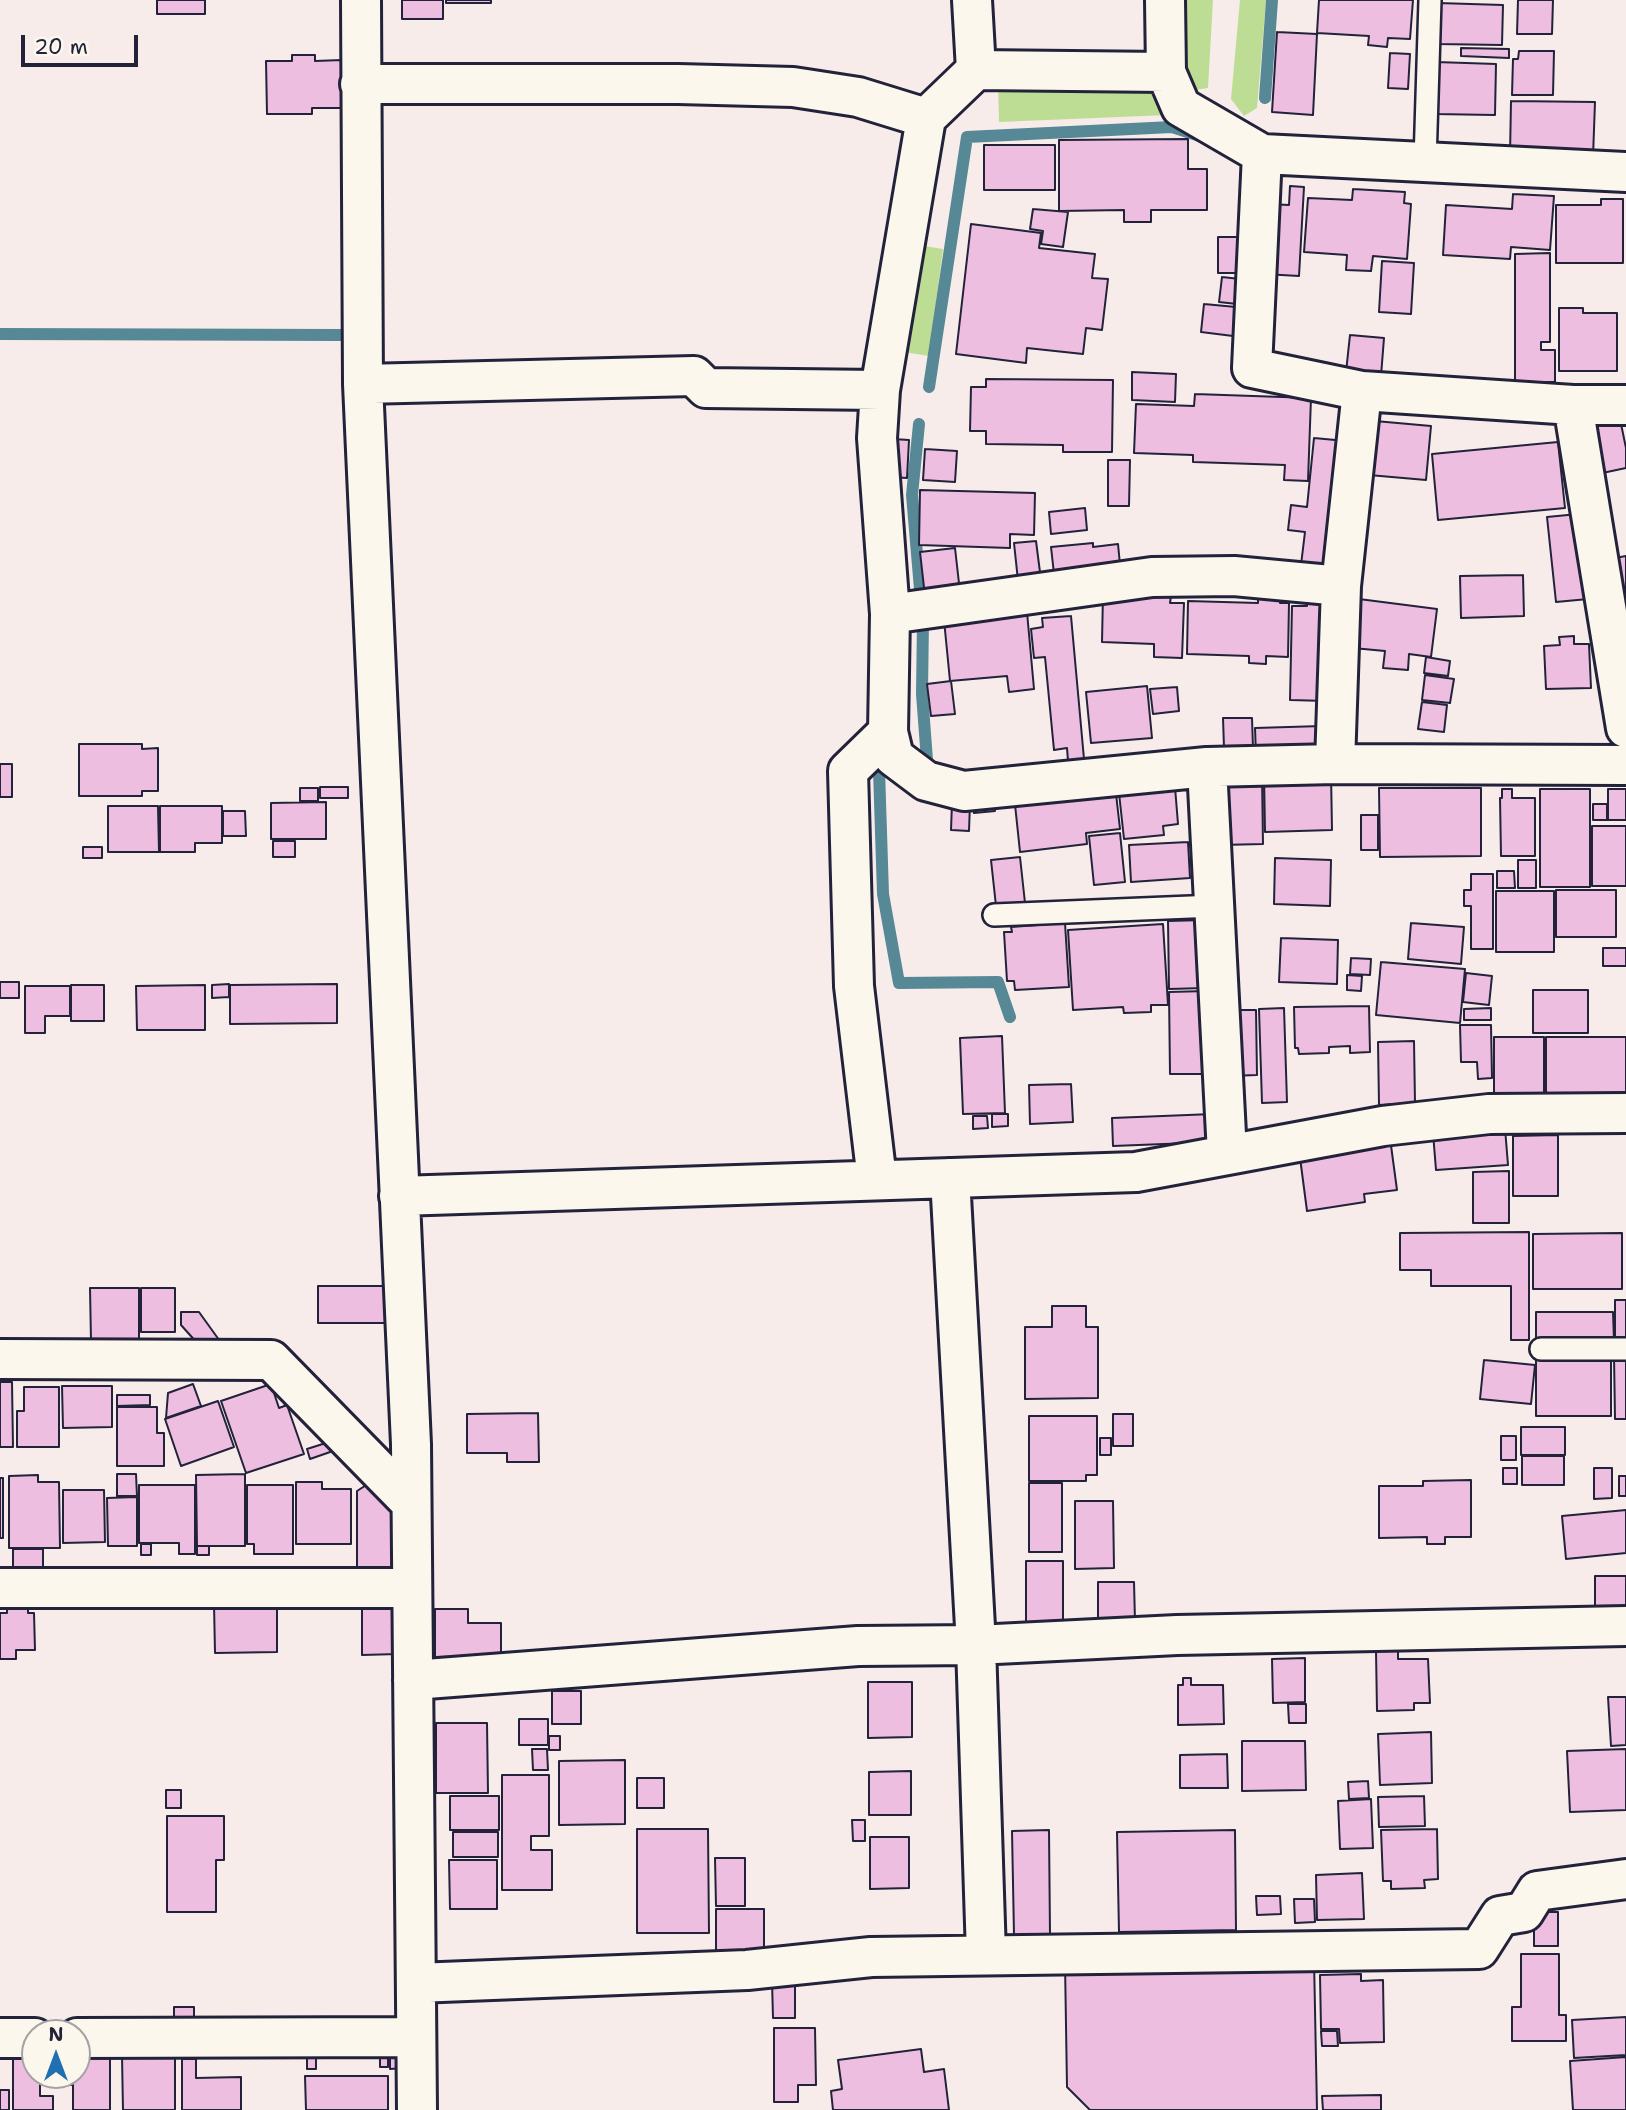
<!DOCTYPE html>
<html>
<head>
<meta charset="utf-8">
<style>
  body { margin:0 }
  #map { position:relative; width:1626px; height:2110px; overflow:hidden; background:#f8ecea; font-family:"Shantell Sans",sans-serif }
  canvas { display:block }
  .north { position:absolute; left:21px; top:2019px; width:70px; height:70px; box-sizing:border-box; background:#fbf7ec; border:2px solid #a4a2a5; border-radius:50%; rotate:0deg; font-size:19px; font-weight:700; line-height:28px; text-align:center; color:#22223b }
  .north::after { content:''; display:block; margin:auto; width:24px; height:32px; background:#1f6fb2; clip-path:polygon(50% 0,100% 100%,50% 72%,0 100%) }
  .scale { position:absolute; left:21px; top:35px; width:117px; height:32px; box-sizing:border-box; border:4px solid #22223b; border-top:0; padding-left:9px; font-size:21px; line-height:24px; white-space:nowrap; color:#22223b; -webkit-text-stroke:5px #fbf7ec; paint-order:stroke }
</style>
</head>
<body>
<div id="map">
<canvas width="1626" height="2110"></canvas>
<div class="north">N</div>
<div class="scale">20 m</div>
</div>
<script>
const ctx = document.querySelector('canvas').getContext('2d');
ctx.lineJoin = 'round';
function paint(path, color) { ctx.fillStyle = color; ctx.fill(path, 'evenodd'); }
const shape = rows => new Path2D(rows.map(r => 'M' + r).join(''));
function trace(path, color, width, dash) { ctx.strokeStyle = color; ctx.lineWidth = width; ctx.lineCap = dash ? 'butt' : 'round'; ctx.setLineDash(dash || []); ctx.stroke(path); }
paint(shape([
  [1176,0,1213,0,1208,88,1188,91],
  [1240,0,1266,0,1257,108,1244,116,1231,99],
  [998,81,1147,82,1165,93,1168,115,999,122],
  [918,245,943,249,929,356,904,352]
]), '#bddd95');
trace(shape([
  [1265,98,1272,0],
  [0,334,341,335],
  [929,387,967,137,1172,127,1200,136],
  [919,424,912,495,921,601],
  [923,620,922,694,927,760],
  [894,770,879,770,883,894,899,983,998,982,1010,1017]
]), '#578895', 12);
const building = shape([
  [157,0,205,0,205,14,157,14,157,0],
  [402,0,443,0,443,19,402,19,402,0],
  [446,0,491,0,491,3,446,3,446,0],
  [1319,0,1413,0,1410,39,1388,38,1387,47,1368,45,1369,36,1317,33,1319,0],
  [1518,0,1553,0,1552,34,1517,34,1518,0],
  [1438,3,1503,5,1502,45,1437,44,1438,3],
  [1277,32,1317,34,1313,115,1272,112,1277,32],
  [1461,48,1509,49,1509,58,1461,56,1461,48],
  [1519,51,1554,51,1553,95,1512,95,1513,59,1518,59,1519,51],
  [1390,53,1410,54,1408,89,1388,88,1390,53],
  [292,55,315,55,315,61,342,60,342,108,312,108,312,114,267,114,266,61,292,61,292,55],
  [1436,62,1496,64,1495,115,1434,114,1436,62],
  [1511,101,1595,102,1593,157,1510,155,1511,101],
  [1188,139,1188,169,1207,169,1207,210,1151,210,1151,222,1124,222,1124,210,1059,211,1059,140,1188,139],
  [984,145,1055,145,1055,190,984,190,984,145],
  [1290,186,1304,187,1299,276,1264,274,1268,204,1289,205,1290,186],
  [1353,189,1405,192,1404,203,1411,204,1407,259,1373,256,1371,271,1346,270,1347,255,1304,252,1308,198,1352,200,1353,189],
  [1513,194,1554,196,1550,250,1511,247,1510,259,1443,255,1446,205,1512,209,1513,194],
  [1601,199,1623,199,1623,263,1556,263,1556,205,1601,205,1601,199],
  [1033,209,1068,212,1063,247,1041,244,1043,231,1030,229,1033,209],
  [971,224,1041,233,1039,248,1095,254,1092,278,1108,279,1102,330,1086,328,1083,354,1027,348,1026,363,956,354,971,224],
  [1218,237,1242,237,1242,273,1218,273,1218,237],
  [1550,253,1550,342,1541,342,1541,350,1555,350,1555,382,1515,382,1515,254,1550,253],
  [1382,261,1414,263,1411,314,1379,312,1382,261],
  [1222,277,1240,279,1237,304,1219,302,1222,277],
  [1204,304,1236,307,1233,336,1201,332,1204,304],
  [1559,308,1583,308,1583,313,1617,313,1617,371,1559,371,1559,308],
  [1350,335,1384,338,1381,376,1346,372,1350,335],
  [1132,372,1176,374,1175,402,1132,400,1132,372],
  [986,379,1113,380,1112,452,1063,452,1063,445,986,444,986,431,970,431,971,387,986,387,986,379],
  [1195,394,1311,398,1308,481,1284,480,1285,465,1193,462,1193,455,1134,453,1136,404,1194,406,1195,394],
  [1620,419,1626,448,1626,468,1593,475,1584,426,1620,419],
  [1375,421,1431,426,1426,480,1369,475,1375,421],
  [1314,438,1346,441,1332,576,1300,573,1305,532,1288,530,1291,505,1307,507,1314,438],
  [893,439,909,440,907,478,891,477,893,439],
  [1558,442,1565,508,1438,520,1432,454,1558,442],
  [925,449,957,451,955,482,923,480,925,449],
  [1108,460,1130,460,1129,506,1108,506,1108,460],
  [920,490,1035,493,1034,535,1010,534,1010,548,919,545,920,490],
  [1085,508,1087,530,1051,534,1049,512,1085,508],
  [1578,514,1588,599,1556,602,1547,517,1578,514],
  [1036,541,1042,588,1019,590,1014,543,1036,541],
  [1093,543,1093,547,1118,544,1121,575,1055,583,1051,547,1093,543],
  [955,548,961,601,926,605,920,552,955,548],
  [1626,556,1626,627,1615,558,1626,556],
  [1523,575,1524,616,1461,618,1460,576,1523,575],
  [1158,588,1158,596,1171,596,1170,603,1184,603,1182,658,1154,657,1154,644,1102,642,1103,594,1158,588],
  [1307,591,1329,592,1327,701,1290,700,1292,606,1307,606,1307,591],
  [1258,597,1280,598,1280,603,1289,603,1288,657,1266,656,1266,664,1249,663,1249,656,1187,654,1188,601,1258,603,1258,597],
  [1359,599,1437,609,1431,657,1409,654,1408,670,1383,668,1385,651,1353,648,1359,599],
  [1027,612,1034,689,1009,692,1007,676,950,681,944,620,1027,612],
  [1071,616,1084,759,1068,761,1067,748,1054,750,1045,657,1034,658,1031,629,1043,627,1042,618,1071,616],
  [1574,636,1574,644,1589,644,1591,688,1546,689,1544,646,1560,645,1559,637,1574,636],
  [1426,657,1450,661,1448,676,1424,673,1426,657],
  [1425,675,1454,679,1450,703,1422,700,1425,675],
  [951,681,955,714,931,716,927,684,951,681],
  [1147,686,1152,738,1091,743,1086,692,1147,686],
  [1177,687,1179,711,1153,714,1150,689,1177,687],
  [1422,702,1447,705,1444,732,1418,729,1422,702],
  [1223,718,1252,718,1253,748,1224,748,1223,718],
  [1322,726,1323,755,1256,756,1255,728,1322,726],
  [79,744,142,744,142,749,158,748,158,791,142,791,142,796,79,796,79,744],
  [0,764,12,764,12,797,0,797,0,764],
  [1331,773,1332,830,1265,832,1264,774,1331,773],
  [1262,774,1263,844,1221,845,1219,775,1262,774],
  [1115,785,1120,829,1086,833,1087,844,1020,852,1014,795,1115,785],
  [320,787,348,787,348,798,320,798,320,787],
  [1175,787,1178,824,1163,826,1164,835,1124,839,1119,793,1175,787],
  [300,788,318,788,318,801,300,801,300,788],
  [1379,788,1481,788,1481,856,1380,857,1379,788],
  [1502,789,1512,789,1512,798,1535,798,1535,856,1501,856,1500,798,1502,798,1502,789],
  [1540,789,1590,789,1590,887,1540,887,1540,789],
  [1608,789,1626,789,1626,820,1608,820,1608,789],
  [993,797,995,811,974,813,972,799,993,797],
  [326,802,326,839,271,839,271,803,326,802],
  [952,803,970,803,969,831,951,830,952,803],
  [1593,804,1607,804,1607,820,1593,820,1593,804],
  [108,806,158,806,159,852,108,852,108,806],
  [160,806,222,806,222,843,195,843,195,852,160,852,160,806],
  [223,811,245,811,246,836,223,836,223,811],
  [1361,815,1378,815,1378,850,1361,850,1361,815],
  [1592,826,1626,826,1626,886,1592,886,1592,826],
  [1120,833,1125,882,1094,885,1089,836,1120,833],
  [273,841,295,841,295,857,273,857,273,841],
  [1188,842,1190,878,1131,882,1129,845,1188,842],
  [83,847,102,847,102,858,83,858,83,847],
  [1020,857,1025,903,996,906,991,860,1020,857],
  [1275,858,1331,860,1330,906,1274,904,1275,858],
  [1518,860,1536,860,1536,888,1518,888,1518,860],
  [1497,871,1514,871,1515,888,1497,888,1497,871],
  [1471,874,1493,874,1493,949,1471,949,1471,906,1464,906,1464,890,1471,890,1471,874],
  [1556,890,1616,890,1616,937,1556,937,1556,890],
  [1496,891,1554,891,1554,952,1496,952,1496,891],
  [1204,920,1205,988,1169,989,1168,921,1204,920],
  [1065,923,1069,987,1015,990,1014,981,1007,981,1004,932,1012,932,1011,927,1065,923],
  [1411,923,1464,927,1461,964,1408,959,1411,923],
  [1163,924,1168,1005,1151,1005,1151,1012,1124,1013,1123,1007,1073,1010,1068,930,1163,924],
  [1281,938,1338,940,1337,984,1279,982,1281,938],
  [1603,948,1626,948,1626,966,1603,966,1603,948],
  [1351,958,1371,959,1370,975,1350,974,1351,958],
  [1381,962,1465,969,1460,1023,1376,1015,1381,962],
  [1466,973,1492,976,1489,1005,1463,1002,1466,973],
  [1347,975,1362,976,1361,991,1347,990,1347,975],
  [0,982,19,982,19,998,0,998,0,982],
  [229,984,229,997,212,998,212,985,229,984],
  [337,984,337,1023,230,1024,230,985,337,984],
  [71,985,104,985,104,1021,71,1021,71,985],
  [205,985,205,1030,137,1030,136,986,205,985],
  [25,986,70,986,70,1016,45,1016,45,1033,25,1033,25,986],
  [1533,990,1588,990,1588,1033,1533,1033,1533,990],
  [1206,991,1208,1074,1170,1074,1169,992,1206,991],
  [1369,1006,1370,1052,1350,1053,1350,1046,1329,1047,1329,1053,1299,1054,1298,1048,1295,1048,1294,1007,1369,1006],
  [1284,1008,1287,1102,1262,1103,1259,1009,1284,1008],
  [1491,1008,1491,1020,1464,1020,1464,1009,1491,1008],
  [1229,1010,1256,1010,1257,1075,1230,1076,1229,1010],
  [1460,1025,1491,1025,1492,1078,1478,1079,1477,1062,1461,1062,1460,1025],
  [1002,1036,1005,1113,963,1114,960,1038,1002,1036],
  [1494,1037,1544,1037,1544,1097,1494,1097,1494,1037],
  [1546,1037,1626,1037,1626,1096,1546,1097,1546,1037],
  [1414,1041,1415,1103,1379,1105,1378,1042,1414,1041],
  [1071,1084,1073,1122,1030,1124,1029,1085,1071,1084],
  [992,1114,1008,1114,1008,1126,992,1127,992,1114],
  [1213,1114,1215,1142,1113,1146,1112,1118,1213,1114],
  [973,1116,987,1116,988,1128,973,1129,973,1116],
  [1505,1128,1508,1165,1436,1170,1433,1133,1505,1128],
  [1558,1135,1558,1196,1513,1196,1513,1136,1558,1135],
  [1390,1138,1397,1190,1364,1194,1365,1202,1307,1211,1299,1150,1390,1138],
  [1509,1171,1509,1223,1473,1223,1473,1172,1509,1171],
  [1529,1232,1529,1340,1511,1340,1511,1286,1431,1286,1431,1270,1400,1270,1400,1233,1529,1232],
  [1622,1233,1622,1289,1533,1289,1533,1234,1622,1233],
  [318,1286,389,1286,389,1323,318,1323,318,1286],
  [90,1288,139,1288,139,1341,91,1341,90,1288],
  [141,1288,175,1288,175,1332,141,1332,141,1288],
  [1615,1300,1626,1300,1626,1340,1615,1340,1615,1300],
  [1052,1306,1086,1306,1086,1327,1098,1327,1098,1398,1025,1399,1025,1327,1052,1327,1052,1306],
  [181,1312,199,1312,222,1344,198,1344,181,1325,181,1312],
  [1536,1312,1613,1312,1614,1341,1536,1341,1536,1312],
  [1614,1356,1626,1356,1626,1419,1615,1419,1614,1356],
  [1536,1357,1611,1357,1611,1416,1536,1416,1536,1357],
  [1484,1360,1535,1365,1531,1404,1480,1399,1484,1360],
  [0,1382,12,1382,13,1447,0,1447,0,1382],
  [193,1384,201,1406,166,1418,168,1393,193,1384],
  [271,1384,279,1408,287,1405,304,1454,246,1473,221,1401,271,1384],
  [62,1386,112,1386,112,1427,63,1428,62,1386],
  [24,1387,59,1387,59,1447,17,1447,17,1411,24,1411,24,1387],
  [117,1395,150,1395,150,1405,117,1406,117,1395],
  [218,1401,234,1447,181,1466,165,1419,218,1401],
  [117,1407,157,1407,157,1433,164,1433,164,1466,117,1466,117,1407],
  [538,1413,539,1462,507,1462,507,1453,467,1453,467,1414,538,1413],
  [1113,1414,1133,1414,1133,1446,1113,1446,1113,1414],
  [1029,1416,1097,1416,1097,1475,1086,1475,1086,1481,1029,1481,1029,1416],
  [1521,1427,1565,1427,1565,1455,1521,1455,1521,1427],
  [1501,1436,1516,1436,1516,1460,1501,1460,1501,1436],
  [1100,1438,1111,1438,1111,1455,1100,1455,1100,1438],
  [329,1442,333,1451,310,1459,307,1449,329,1442],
  [1522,1456,1564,1456,1564,1485,1522,1485,1522,1456],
  [1503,1468,1517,1468,1517,1484,1503,1484,1503,1468],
  [1594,1468,1612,1468,1612,1498,1594,1499,1594,1468],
  [117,1474,136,1474,137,1496,117,1496,117,1474],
  [245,1474,245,1546,197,1546,196,1475,245,1474],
  [38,1475,38,1482,59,1482,60,1548,9,1548,9,1476,38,1475],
  [1619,1476,1626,1476,1626,1496,1619,1496,1619,1476],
  [0,1478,3,1478,3,1538,0,1538,0,1478],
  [1471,1480,1471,1537,1445,1537,1445,1544,1427,1544,1427,1537,1379,1538,1379,1486,1423,1486,1423,1481,1471,1480],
  [296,1482,322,1482,322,1489,351,1489,351,1544,296,1544,296,1482],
  [371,1482,394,1504,394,1571,357,1571,357,1491,371,1482],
  [1029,1483,1062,1483,1062,1552,1029,1552,1029,1483],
  [139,1485,195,1485,195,1554,179,1554,179,1543,139,1543,139,1485],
  [247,1485,293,1485,293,1554,254,1554,254,1544,247,1544,247,1485],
  [63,1490,104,1490,105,1542,63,1543,63,1490],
  [137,1497,137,1546,108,1546,107,1498,137,1497],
  [1075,1501,1113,1501,1114,1568,1075,1569,1075,1501],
  [1626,1510,1626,1553,1566,1559,1562,1516,1626,1510],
  [141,1544,151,1544,151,1555,141,1555,141,1544],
  [197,1546,209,1546,209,1555,197,1555,197,1546],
  [13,1549,43,1549,43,1576,13,1576,13,1549],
  [1026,1561,1063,1561,1063,1625,1026,1625,1026,1561],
  [1595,1576,1626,1576,1626,1612,1595,1612,1595,1576],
  [1098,1582,1134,1582,1135,1621,1098,1621,1098,1582],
  [214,1604,277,1604,277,1652,215,1653,214,1604],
  [397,1604,398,1654,362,1655,362,1605,397,1604],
  [7,1605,28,1605,28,1613,34,1613,35,1650,16,1650,16,1659,0,1659,0,1613,7,1613,7,1605],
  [435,1609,468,1609,468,1623,501,1623,501,1656,435,1657,435,1609],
  [1398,1650,1398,1659,1428,1659,1430,1703,1414,1703,1414,1710,1377,1711,1376,1651,1398,1650],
  [1305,1658,1305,1702,1273,1703,1272,1659,1305,1658],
  [1183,1678,1191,1678,1191,1685,1223,1685,1224,1724,1178,1725,1178,1685,1183,1685,1183,1678],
  [868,1682,912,1682,912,1737,868,1738,868,1682],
  [552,1691,581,1691,581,1724,552,1724,552,1691],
  [1608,1697,1626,1697,1626,1745,1611,1746,1608,1697],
  [1288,1704,1306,1704,1306,1723,1289,1723,1288,1704],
  [519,1719,548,1719,548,1745,519,1745,519,1719],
  [436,1723,487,1723,488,1793,436,1793,436,1723],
  [1431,1732,1432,1783,1380,1785,1378,1734,1431,1732],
  [549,1736,560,1736,560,1750,549,1750,549,1736],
  [1242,1741,1305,1741,1306,1790,1242,1791,1242,1741],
  [532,1749,547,1749,548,1770,533,1770,532,1749],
  [1626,1749,1626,1810,1570,1812,1567,1751,1626,1749],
  [1227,1754,1228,1788,1180,1788,1180,1755,1227,1754],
  [625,1760,625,1824,559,1825,559,1761,625,1760],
  [911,1771,911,1815,869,1815,869,1772,911,1771],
  [502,1775,549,1775,549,1836,531,1836,531,1850,552,1850,552,1890,502,1890,502,1775],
  [637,1778,664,1778,664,1808,637,1808,637,1778],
  [1368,1781,1369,1798,1349,1799,1348,1782,1368,1781],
  [166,1790,181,1790,181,1808,166,1808,166,1790],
  [450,1796,499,1796,499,1830,450,1830,450,1796],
  [1424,1796,1425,1826,1379,1827,1378,1797,1424,1796],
  [1371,1799,1373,1848,1340,1849,1338,1801,1371,1799],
  [167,1816,224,1816,224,1860,216,1860,216,1912,167,1912,167,1816],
  [852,1820,865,1820,865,1841,853,1841,852,1820],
  [637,1829,708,1829,709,1933,637,1933,637,1829],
  [1437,1829,1438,1879,1424,1880,1425,1888,1391,1889,1391,1881,1383,1881,1381,1830,1437,1829],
  [1049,1830,1050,1935,1014,1935,1012,1831,1049,1830],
  [1235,1830,1236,1930,1119,1932,1117,1832,1235,1830],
  [453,1832,498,1832,498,1857,453,1857,453,1832],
  [870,1837,909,1837,909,1888,870,1889,870,1837],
  [715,1858,745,1858,745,1906,716,1906,715,1858],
  [449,1860,497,1860,497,1909,450,1909,449,1860],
  [1362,1873,1364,1919,1317,1920,1316,1875,1362,1873],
  [1256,1896,1280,1896,1281,1914,1257,1915,1256,1896],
  [1294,1899,1314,1899,1315,1922,1295,1923,1294,1899],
  [716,1909,764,1909,764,1951,716,1952,716,1909],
  [1542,1912,1558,1912,1558,1946,1534,1946,1534,1919,1542,1912],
  [1521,1954,1559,1954,1559,2015,1566,2015,1566,2041,1512,2041,1512,2007,1521,2007,1521,1954],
  [1314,1959,1317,2110,1090,2110,1067,2087,1065,1963,1314,1959],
  [1361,1974,1361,1981,1383,1980,1384,2042,1340,2043,1339,2029,1321,2029,1320,1975,1361,1974],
  [772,1981,795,1981,795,2018,773,2018,772,1981],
  [174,2007,194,2007,194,2025,174,2025,174,2007],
  [1626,2017,1626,2055,1574,2058,1572,2020,1626,2017],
  [774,2028,815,2028,816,2085,798,2085,798,2102,774,2102,774,2028],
  [1321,2031,1337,2031,1338,2046,1322,2046,1321,2031],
  [921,2049,924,2072,944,2069,949,2110,833,2110,831,2091,842,2089,838,2060,921,2049],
  [175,2055,175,2110,123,2110,122,2056,175,2055],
  [77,2057,110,2057,110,2110,73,2110,73,2085,66,2085,66,2075,77,2075,77,2057],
  [380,2057,388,2057,388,2067,380,2067,380,2057],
  [390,2057,404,2057,404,2068,390,2069,390,2057],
  [1626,2057,1626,2110,1573,2110,1570,2061,1626,2057],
  [13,2058,35,2058,35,2075,40,2075,40,2096,53,2096,53,2110,13,2110,13,2058],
  [307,2058,316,2058,316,2069,307,2069,307,2058],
  [182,2059,196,2059,196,2078,241,2077,241,2110,182,2110,182,2059],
  [305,2076,388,2076,388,2110,306,2110,305,2076],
  [0,2090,9,2090,9,2110,0,2110,0,2090],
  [1381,2095,1381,2110,1323,2110,1322,2096,1381,2095]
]);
paint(building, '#eebee1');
trace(building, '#22223b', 2);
const lane = shape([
  [1425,162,1430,0],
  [994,915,1215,906],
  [1541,1349,1626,1349]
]);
const street = shape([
  [361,0,363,384,411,1444,417,2110],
  [972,0,976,70],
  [1165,0,1166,72],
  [360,84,678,84,793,87,858,97,926,118],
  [1262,154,1252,368,1362,391,1573,405,1626,405],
  [1626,172,1262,154,1181,107,1166,72,976,70,926,118,880,390,877,438,890,614,888,732,894,757,926,781,964,791,1207,767,1335,764,1626,765],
  [363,384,694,376,706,388,880,390],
  [1573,405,1626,728],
  [890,614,1152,577,1234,576,1341,586],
  [1335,764,1341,586,1362,391],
  [1207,767,1227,1154],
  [950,1178,976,1645,986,1955],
  [877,1180,854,986,848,771,888,732],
  [399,1196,1136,1172,1383,1126,1489,1114,1626,1113],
  [0,1359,271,1360,411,1503],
  [0,1588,412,1588],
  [413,1680,858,1646,976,1645,1177,1635,1626,1626],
  [416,1983,747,1970,871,1957,1479,1949,1500,1916,1524,1912,1537,1891,1626,1879],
  [0,2038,35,2038],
  [77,2038,416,2037]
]);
trace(lane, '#22223b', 26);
trace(street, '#22223b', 44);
trace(lane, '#fbf7ec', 21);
trace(street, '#fbf7ec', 38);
</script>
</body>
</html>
